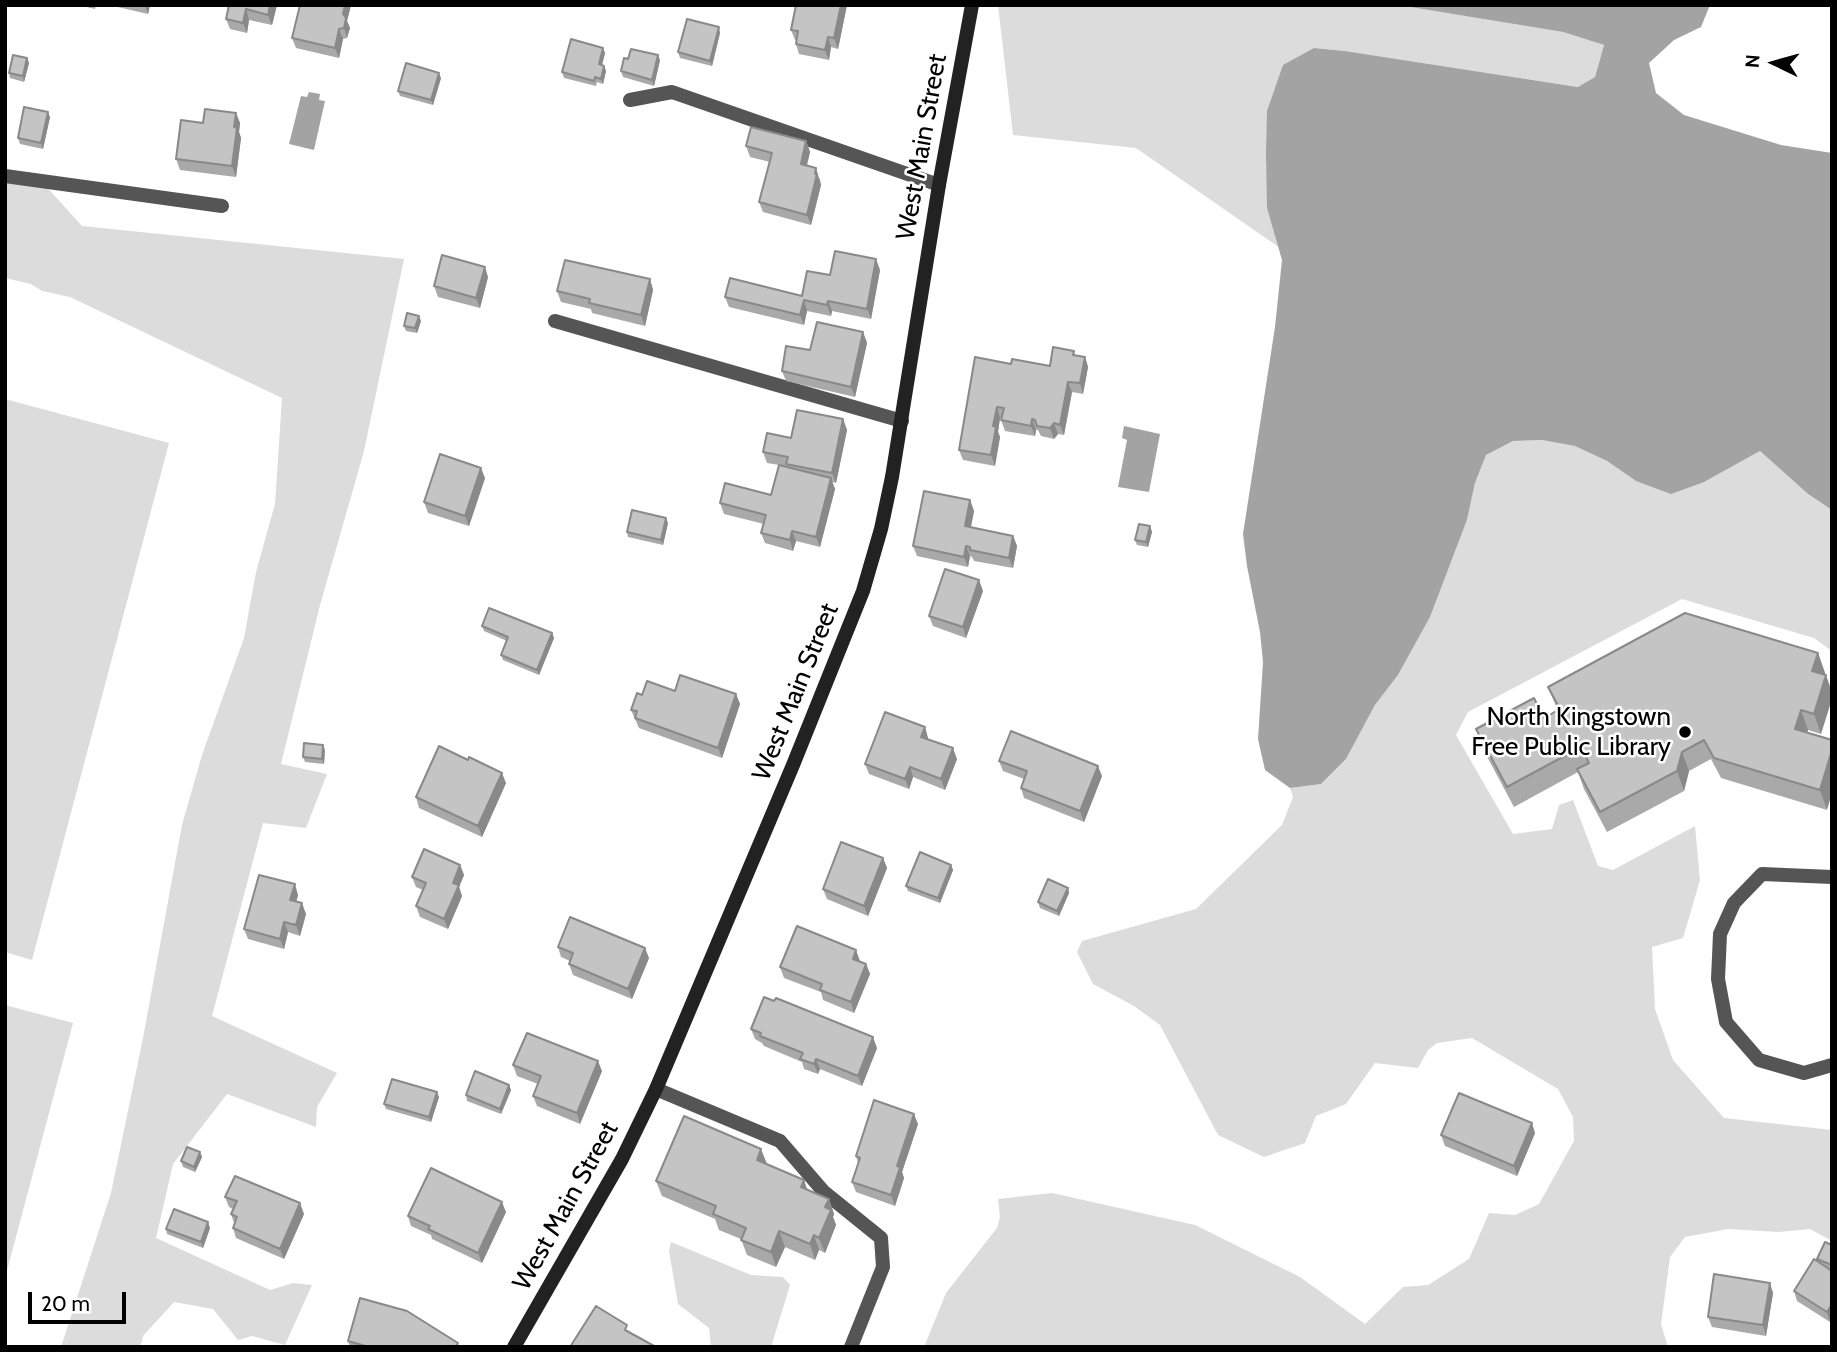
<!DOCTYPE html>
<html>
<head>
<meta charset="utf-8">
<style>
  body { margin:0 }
  #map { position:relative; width:1837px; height:1352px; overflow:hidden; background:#fff; font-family:Cabin,sans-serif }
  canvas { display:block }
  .frame { position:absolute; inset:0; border:7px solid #000; pointer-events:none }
  .north { position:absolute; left:1739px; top:28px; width:70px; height:70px; -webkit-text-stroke:5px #fff; paint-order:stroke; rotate:275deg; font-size:19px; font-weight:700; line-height:28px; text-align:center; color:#000 }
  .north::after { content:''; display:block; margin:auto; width:24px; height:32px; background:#000; clip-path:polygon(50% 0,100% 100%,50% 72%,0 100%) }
  .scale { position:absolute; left:28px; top:1292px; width:98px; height:32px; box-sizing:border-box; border:4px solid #000; border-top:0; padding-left:9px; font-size:21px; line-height:24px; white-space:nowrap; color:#000; -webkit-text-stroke:5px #fff; paint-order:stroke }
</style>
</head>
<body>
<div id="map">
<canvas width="1837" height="1352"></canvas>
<div class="frame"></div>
<div class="north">N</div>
<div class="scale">20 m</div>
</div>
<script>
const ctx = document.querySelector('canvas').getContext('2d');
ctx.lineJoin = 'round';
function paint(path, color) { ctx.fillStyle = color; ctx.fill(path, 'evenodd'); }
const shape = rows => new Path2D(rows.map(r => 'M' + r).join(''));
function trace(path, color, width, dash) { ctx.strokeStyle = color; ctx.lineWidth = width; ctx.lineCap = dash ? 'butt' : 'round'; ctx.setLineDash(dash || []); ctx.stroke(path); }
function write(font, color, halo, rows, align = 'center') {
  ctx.font = font + ' Cabin,sans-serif'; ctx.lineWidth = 5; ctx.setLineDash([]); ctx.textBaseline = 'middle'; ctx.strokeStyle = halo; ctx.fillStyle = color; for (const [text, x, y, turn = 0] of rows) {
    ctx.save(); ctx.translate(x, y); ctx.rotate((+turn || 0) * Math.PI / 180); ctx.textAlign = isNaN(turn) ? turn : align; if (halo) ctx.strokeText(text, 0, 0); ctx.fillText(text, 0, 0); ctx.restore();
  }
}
paint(shape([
  [998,5,1398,5,1563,32,1604,45,1595,77,1579,87,1345,51,1315,48,1267,111,1267,208,1280,248,1136,148,1013,135],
  [5,178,43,183,82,226,404,259,364,451,320,605,281,764,327,774,306,828,263,823,212,1016,337,1073,317,1107,316,1127,227,1094,173,1164,156,1238,270,1290,293,1283,312,1285,285,1345,252,1336,238,1340,213,1309,174,1302,143,1336,140,1347,61,1347,111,1193,143,1038,182,825,202,755,244,638,256,572,275,504,282,398,70,297,42,291,31,284,5,278],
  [5,399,169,443,32,960,5,952],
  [1542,440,1575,446,1607,461,1636,481,1704,482,1760,451,1808,494,1832,510,1832,651,1814,638,1682,599,1468,712,1456,735,1513,834,1552,829,1559,805,1573,800,1598,866,1613,870,1695,826,1700,880,1683,938,1652,947,1655,1009,1673,1060,1724,1118,1832,1130,1832,1241,1810,1229,1778,1232,1728,1229,1685,1237,1670,1257,1661,1324,1668,1347,924,1347,946,1293,997,1228,1000,1217,998,1199,1052,1193,1195,1225,1300,1277,1365,1324,1403,1287,1428,1285,1469,1259,1489,1213,1515,1215,1539,1204,1574,1141,1573,1117,1558,1089,1472,1038,1437,1043,1428,1050,1418,1068,1375,1063,1346,1104,1316,1116,1305,1143,1264,1157,1218,1135,1160,1025,1134,1006,1093,984,1077,952,1082,941,1196,909,1282,825,1293,797,1290,788,1321,784,1346,759,1375,705,1398,675,1430,617,1467,520,1475,483,1486,455,1513,441],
  [5,1005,73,1023,5,1278],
  [671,1242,751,1275,783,1277,790,1285,771,1347,711,1347,709,1328,678,1304,669,1251]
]), '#dcdcdc');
paint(shape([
  [1398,5,1710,5,1701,27,1674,40,1649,63,1656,93,1684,115,1781,145,1832,153,1832,510,1808,494,1760,451,1704,482,1671,494,1636,481,1607,461,1575,446,1542,440,1513,441,1486,455,1475,483,1467,520,1430,617,1398,675,1375,705,1346,759,1321,784,1290,788,1265,770,1258,739,1263,662,1260,632,1247,566,1243,534,1275,327,1282,260,1267,208,1266,154,1267,111,1283,65,1314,48,1345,51,1578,87,1595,77,1604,45,1563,32],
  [309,92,320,94,319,100,325,101,314,150,289,144,301,96,307,97],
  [1124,426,1160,434,1149,492,1118,487,1127,440,1122,438]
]), '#a3a3a3');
trace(shape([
  [630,100,672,92,939,185],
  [555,321,902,421],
  [1832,877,1762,874,1734,903,1720,934,1718,979,1726,1022,1759,1060,1804,1073,1832,1065],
  [656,1089,780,1141,824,1192,881,1238,883,1267,851,1347]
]), '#555', 14);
trace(shape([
  [5,176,222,206]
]), '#555', 14);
trace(shape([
  [514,1347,622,1159,656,1089,793,765,863,591,881,529,892,477,939,185,972,5]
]), '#222', 14);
paint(shape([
  [78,5,96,5,95,9],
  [109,5,150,5,148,14],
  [229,5,277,5,272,25,249,20,247,33,230,29,226,19],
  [300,5,351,5,347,21,350,28,347,38,343,39,339,58,296,48,292,38],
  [796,5,847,5,838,49,831,47,829,60,799,54,796,44,796,40,795,40,791,30],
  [720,33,712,66,680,58,678,52],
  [603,48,605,53,602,65,604,66,606,71,603,84,597,82,596,86,564,78,562,72],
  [27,58,29,63,24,82,10,78,9,73],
  [628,59,660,60,654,86,623,77,621,71],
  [441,78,433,105,400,96,398,91],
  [236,113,240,123,239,132,241,138,236,177,180,170,176,159,203,123],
  [50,117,43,149,20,144,18,138],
  [806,141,810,152,807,166,820,179,821,185,811,225,763,212,759,202,770,162,750,157,746,146],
  [880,270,871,319,832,311,831,316,807,311,804,325,729,307,725,297,802,296,830,275],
  [488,277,480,308,438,297,434,286],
  [650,279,653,290,645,326,592,313,591,309,561,302,557,291],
  [421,321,417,333,406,331,404,326],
  [863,332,867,343,855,397,786,381,782,371,810,350],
  [1074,351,1075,355,1085,357,1088,367,1083,394,1072,392,1064,435,1058,434,1054,439,1041,436,1038,430,1036,430,1035,436,1005,431,1001,420,1002,418,1000,418,998,432,1000,437,995,466,963,460,959,450,1011,364,1050,366],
  [843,419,847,430,836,483,832,482,835,489,820,547,796,541,793,551,765,543,761,533,764,524,724,514,720,503,771,495,779,465,767,463,763,452,791,438],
  [485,478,469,526,428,513,424,502],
  [970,500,974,511,971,527,1013,536,1017,546,1013,568,974,561,972,557,970,556,968,567,917,556,913,546],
  [668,523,663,545,628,537,627,532],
  [1150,526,1152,532,1148,547,1137,545,1135,540],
  [983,591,966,638,933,626,929,616],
  [482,626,552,633,554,638,539,675,503,660,501,655,507,641,484,631],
  [1818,653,1825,673,1821,734,1808,730,1807,732,1827,810,1721,778,1711,759,1689,771,1684,791,1607,832,1584,789,1578,772,1514,807,1483,749,1476,729,1544,718,1558,711,1548,687],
  [675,691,736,694,740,704,722,758,639,728,631,710,642,695],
  [925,727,928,739,957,759,945,790,913,777,909,789,869,774,865,764],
  [325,750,324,764,305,762,303,757],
  [999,761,1102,776,1084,822,1024,798,1021,788,1024,779,1003,771],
  [506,783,482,837,419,808,416,797],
  [883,858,887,868,868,916,827,899,823,889],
  [460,865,464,875,459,887,462,896,448,929,420,917,416,906,423,890,416,887,412,877],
  [951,865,953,870,940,903,908,891,906,886],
  [1068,888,1069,893,1059,916,1040,908,1038,902],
  [298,895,296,902,306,914,300,936,288,932,284,949,248,939,244,929],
  [558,947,649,958,632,999,573,975,569,964,570,961,561,957],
  [860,961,866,964,870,974,854,1013,823,1000,821,992,784,978,780,967],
  [751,1029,877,1048,862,1086,820,1069,818,1074,804,1069,802,1062,764,1046,762,1043,755,1039],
  [513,1065,602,1071,580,1124,537,1106,533,1096,538,1084,517,1076],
  [509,1085,511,1090,501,1114,467,1101,466,1095],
  [439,1097,431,1122,386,1109,384,1104],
  [918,1124,902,1172,904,1178,895,1206,856,1192,852,1182,858,1163,856,1156],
  [1535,1133,1517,1176,1445,1146,1441,1135],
  [200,1152,202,1157,195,1172,183,1167,181,1161],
  [767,1164,804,1180,807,1190,829,1199,834,1214,833,1217,836,1225,825,1253,819,1250,815,1260,785,1247,776,1267,747,1255,741,1239,719,1230,715,1219,662,1196,656,1181],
  [225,1197,304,1214,284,1259,236,1238,233,1228,234,1223,231,1214,233,1209,229,1207],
  [506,1212,482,1263,432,1239,431,1235,411,1226,408,1216],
  [210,1228,203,1248,167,1234,166,1229],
  [1832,1245,1832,1270,1826,1267,1830,1322,1797,1301,1794,1291,1818,1262,1817,1259],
  [1773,1293,1766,1336,1712,1327,1708,1317],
  [348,1341,458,1343,459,1347,350,1347]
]), '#a9a9a9');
paint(shape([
  [145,5,150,5,148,14],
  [270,5,277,5,272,25,268,15],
  [345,5,351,5,347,21,350,28,347,38,344,28,343,14],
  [841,5,847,5,838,49,834,38],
  [246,9,249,20,247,33,243,23],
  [719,27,720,33,712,66,710,61],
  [339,29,343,39,339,58,335,48],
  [828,37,831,47,829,60,825,50],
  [603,48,605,53,601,69,599,64],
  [658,55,660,60,654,86,652,80],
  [27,58,29,63,24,82,23,76],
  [604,66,606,71,603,84,601,79],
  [439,73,441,78,433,105,431,100],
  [48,112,50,117,43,149,41,143],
  [236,113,240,123,239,132,241,138,236,177,232,166],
  [806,141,810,152,804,175,801,164],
  [816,168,821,185,811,225,807,215],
  [876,259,880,270,871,319,867,309],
  [485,267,488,277,480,308,476,298],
  [650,279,653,290,645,326,641,315],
  [804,300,807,311,804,325,800,315],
  [828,301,832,311,831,316,827,305],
  [419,316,421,321,417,333,415,328],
  [863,332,867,343,855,397,851,387],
  [1085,357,1088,367,1083,394,1080,383],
  [1068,382,1072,392,1064,435,1060,425],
  [997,407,1000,418,998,432,1000,437,995,466,991,455,993,426],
  [843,419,847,430,836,483,832,473],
  [1032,419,1036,430,1035,436,1031,426],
  [1054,423,1058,434,1054,439,1050,428],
  [481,468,485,478,469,526,465,516],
  [831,478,835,489,820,547,816,537],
  [970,500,974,511,969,536,965,526],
  [666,518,668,523,663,545,661,540],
  [1150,526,1152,532,1148,547,1146,542],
  [792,531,796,541,793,551,790,540],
  [1013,536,1017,546,1013,568,1009,558],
  [966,546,970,556,968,567,964,557],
  [979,580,983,591,966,638,963,627],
  [552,633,554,638,539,675,537,670],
  [1818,653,1825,673,1820,691,1812,671],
  [1826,675,1832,692,1832,699,1821,734,1814,714],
  [736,694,740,704,722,758,718,748],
  [1801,710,1808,730,1802,748,1795,729],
  [925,727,928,738,925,747,921,737],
  [323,745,325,750,324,764,322,759],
  [953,748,957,759,945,790,941,779],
  [1832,750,1832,793,1827,810,1820,790],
  [1682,752,1689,771,1684,791,1677,771],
  [1098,766,1102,776,1084,822,1080,811],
  [910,767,913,777,909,789,905,779],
  [502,773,506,783,482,837,478,826],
  [883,858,887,868,868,916,864,906],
  [460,865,464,875,459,887,462,896,448,929,444,919,453,883],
  [951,865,953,870,940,903,938,898],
  [295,884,298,895,294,911,290,900],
  [1068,888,1069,893,1059,916,1057,911],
  [302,903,306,914,300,936,296,925],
  [284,922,288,932,284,949,280,939],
  [645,948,649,958,632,999,628,989],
  [856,950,860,961,856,969,853,959],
  [866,964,870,974,854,1013,851,1002],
  [873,1037,877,1048,862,1086,858,1076],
  [816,1059,820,1069,818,1074,814,1064],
  [598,1061,602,1071,580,1124,577,1113],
  [509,1085,511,1090,501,1114,500,1109],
  [437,1092,439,1097,431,1122,429,1117],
  [914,1114,918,1124,902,1172,904,1178,895,1206,891,1195,897,1166],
  [1532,1123,1535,1133,1517,1176,1514,1166],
  [761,1149,767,1164,757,1160],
  [200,1152,202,1157,195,1172,194,1167],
  [804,1180,809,1195,801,1187],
  [829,1199,834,1214,833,1217,836,1225,825,1253,819,1238,825,1207],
  [502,1202,506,1212,482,1263,478,1253],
  [300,1203,304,1214,284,1259,280,1249],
  [208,1222,210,1228,203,1248,201,1242],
  [779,1231,785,1247,776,1267,771,1252],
  [814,1235,819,1250,815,1260,810,1244],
  [1770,1283,1773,1293,1766,1336,1763,1325],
  [1832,1304,1832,1320,1830,1322,1827,1312]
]), '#898989');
const building = shape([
  [229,5,270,5,268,15,246,9,243,23,226,19,229,5],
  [300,5,345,5,343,14,346,18,344,28,339,29,335,48,292,38,300,5],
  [796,5,841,5,834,38,828,37,825,50,796,44,798,31,791,30,796,5],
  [687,19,719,27,710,61,678,52,687,19],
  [571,39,603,48,599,64,604,66,601,79,595,77,594,81,562,72,571,39],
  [631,49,658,55,652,80,621,71,624,58,628,59,631,49],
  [13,55,27,58,23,76,9,73,13,55],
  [406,63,439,73,431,100,398,91,406,63],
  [24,107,48,112,41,143,18,138,24,107],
  [205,109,236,113,234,127,237,128,232,166,176,159,181,120,203,123,205,109],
  [751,127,806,141,801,164,816,168,815,174,817,174,807,215,759,202,772,153,746,146,751,127],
  [835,251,876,259,867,309,828,301,827,305,804,300,800,315,725,297,730,278,802,296,807,271,830,275,835,251],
  [442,255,485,267,476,298,434,286,442,255],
  [565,260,650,279,641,315,589,303,590,299,557,291,565,260],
  [407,313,419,316,415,328,404,326,407,313],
  [817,322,863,332,851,387,782,371,786,346,810,350,817,322],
  [1053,347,1074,351,1073,355,1085,357,1080,383,1068,382,1060,425,1054,423,1050,428,1037,426,1035,420,1032,419,1031,426,1001,420,1004,408,997,407,993,426,996,427,991,455,959,450,975,357,1011,364,1012,359,1050,366,1053,347],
  [797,410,843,419,832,473,786,464,788,457,763,452,767,433,791,438,797,410],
  [440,454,481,468,465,516,424,502,440,454],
  [779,465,831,478,816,537,792,531,790,540,761,533,766,515,720,503,725,483,771,495,779,465],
  [924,491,970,500,965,526,1013,536,1009,558,970,550,970,547,966,546,964,557,913,546,924,491],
  [632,510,666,518,661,540,627,532,632,510],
  [1139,524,1150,526,1146,542,1135,540,1139,524],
  [945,569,979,580,963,627,929,616,945,569],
  [489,608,552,633,537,670,501,655,508,637,482,626,489,608],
  [1685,613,1818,653,1812,671,1826,675,1814,714,1801,710,1795,729,1832,740,1832,750,1820,790,1714,758,1704,740,1682,752,1677,771,1600,812,1577,769,1589,763,1581,747,1507,787,1476,729,1534,698,1544,718,1560,709,1548,687,1685,613],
  [680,675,736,694,718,748,635,718,637,711,631,710,637,693,642,695,647,681,675,691,680,675],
  [885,712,925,727,921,737,953,748,941,779,910,767,905,779,865,764,885,712],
  [1011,731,1098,766,1080,811,1021,788,1027,771,999,761,1011,731],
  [304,743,323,745,322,759,303,757,304,743],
  [439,746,468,760,469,757,502,773,478,826,416,797,439,746],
  [841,842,883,858,864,906,823,889,841,842],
  [424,849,460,865,453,883,459,885,444,919,416,906,426,883,412,877,424,849],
  [920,852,951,865,938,898,906,886,920,852],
  [259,875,295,884,290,900,302,903,296,925,284,922,280,939,244,929,259,875],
  [1048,879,1068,888,1057,911,1038,902,1048,879],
  [570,917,645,948,628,989,569,964,573,953,558,947,570,917],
  [797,926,856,950,853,959,866,964,851,1002,820,990,822,984,780,967,797,926],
  [764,997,774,1001,776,998,873,1037,858,1076,816,1059,814,1064,800,1059,803,1053,760,1036,761,1033,751,1029,764,997],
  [527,1033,598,1061,577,1113,533,1096,541,1076,513,1065,527,1033],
  [475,1071,509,1085,500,1109,466,1095,475,1071],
  [392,1079,437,1092,429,1117,384,1104,392,1079],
  [1459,1093,1532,1123,1514,1166,1441,1135,1459,1093],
  [874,1100,914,1114,897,1166,900,1167,891,1195,852,1182,860,1158,856,1156,874,1100],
  [684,1116,761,1149,757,1160,804,1180,801,1187,829,1199,825,1207,831,1210,819,1238,814,1235,810,1244,779,1231,771,1252,741,1240,746,1228,713,1214,716,1206,656,1181,684,1116],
  [187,1147,200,1152,194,1167,181,1161,187,1147],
  [431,1168,502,1202,478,1253,428,1229,430,1226,408,1216,431,1168],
  [235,1176,300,1203,280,1249,233,1228,237,1217,231,1214,237,1201,225,1197,235,1176],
  [174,1209,208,1222,201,1242,166,1229,174,1209],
  [1825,1242,1832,1245,1832,1265,1817,1259,1825,1242],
  [1814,1259,1832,1271,1832,1304,1827,1312,1794,1291,1814,1259],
  [1714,1274,1770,1283,1763,1325,1708,1317,1714,1274],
  [360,1298,407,1311,458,1343,455,1347,369,1347,348,1341,360,1298],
  [596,1306,627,1325,625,1330,656,1347,570,1347,596,1306]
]);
paint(building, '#c4c4c4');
trace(building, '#898989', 2);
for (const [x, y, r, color] of [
  [1685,732,7,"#000"]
]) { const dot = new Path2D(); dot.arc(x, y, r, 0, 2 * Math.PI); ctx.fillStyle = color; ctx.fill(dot); trace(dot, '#fff', 2.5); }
write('26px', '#000', '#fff', [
  ["West Main Street",922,147,-80],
  ["West Main Street",796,692,-68],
  ["West Main Street",566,1206,-61]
]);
write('26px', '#000', '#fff', [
  ["North Kingstown",1671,717],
  ["Free Public Library",1671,747]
], 'right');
</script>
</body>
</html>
